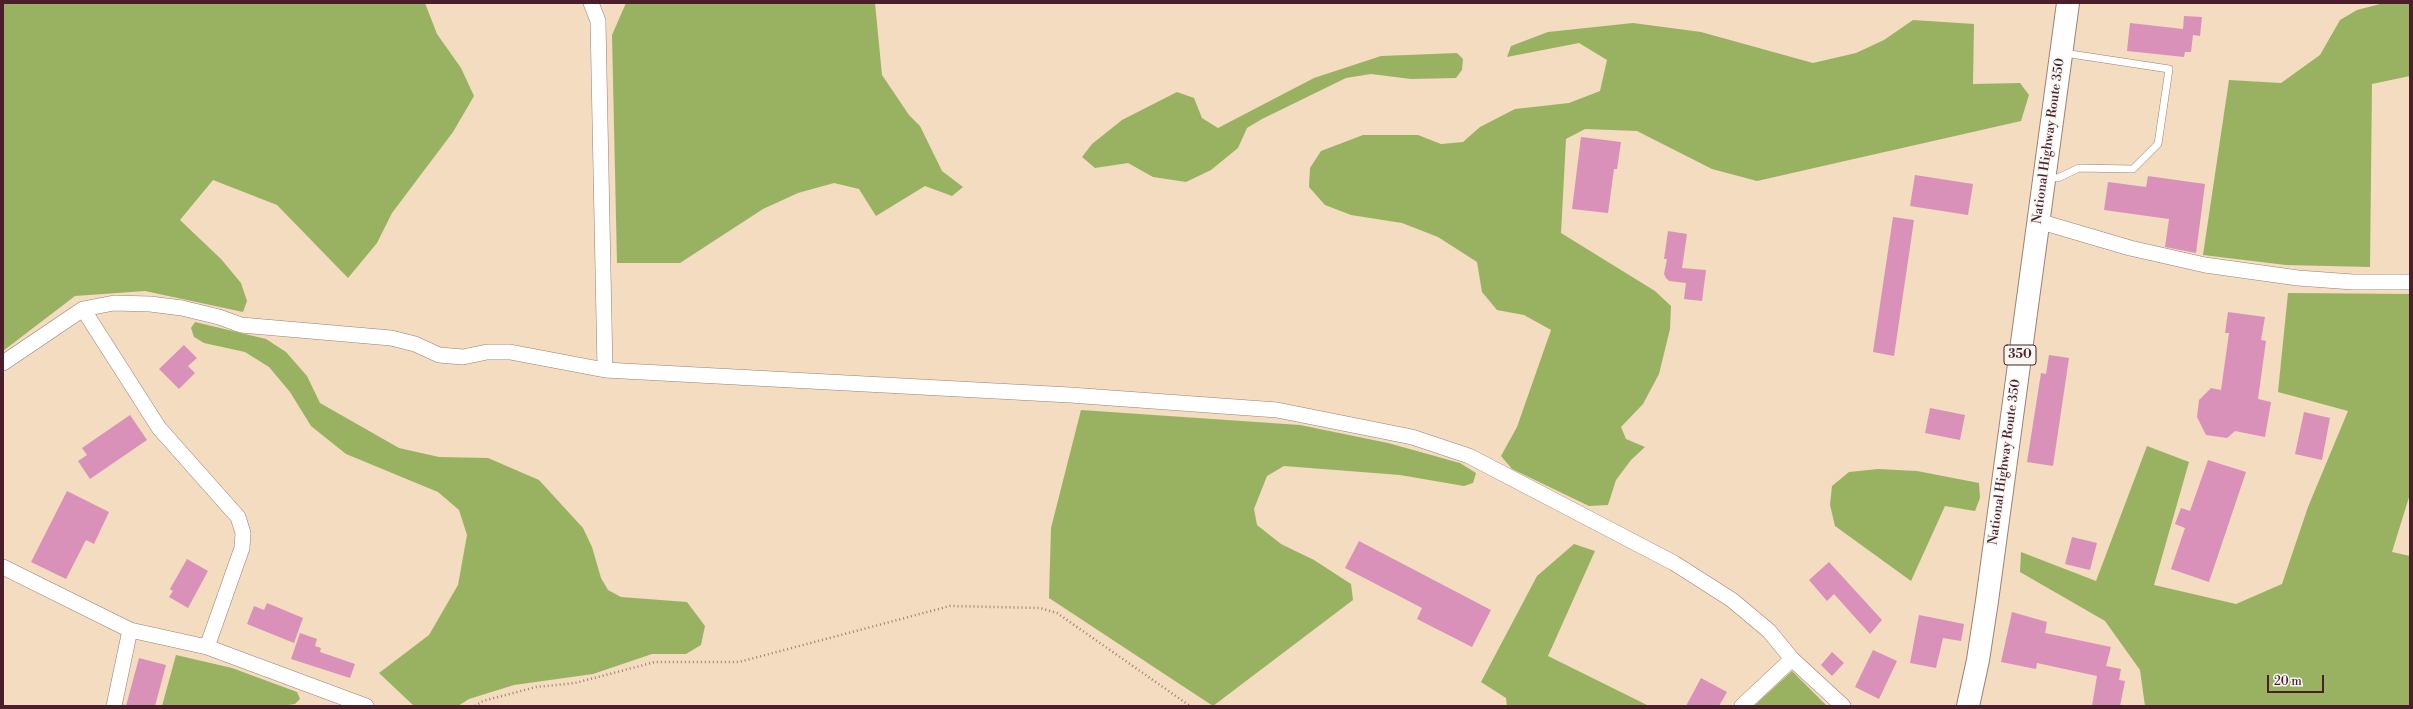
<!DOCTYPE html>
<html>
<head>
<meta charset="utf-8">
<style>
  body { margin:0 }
  #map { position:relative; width:2413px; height:709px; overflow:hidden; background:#f3dcbf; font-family:"Libre Bodoni",serif }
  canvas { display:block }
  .frame { position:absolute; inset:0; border:4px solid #4a1f2b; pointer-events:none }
  .scale { position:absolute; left:2267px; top:675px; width:57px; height:18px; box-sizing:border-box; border:2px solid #4a1f2b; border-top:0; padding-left:5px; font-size:12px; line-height:14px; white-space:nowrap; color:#4a1f2b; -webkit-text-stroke:3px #f6f6f2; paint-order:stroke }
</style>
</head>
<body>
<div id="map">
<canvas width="2413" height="709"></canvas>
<div class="frame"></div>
<div class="scale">20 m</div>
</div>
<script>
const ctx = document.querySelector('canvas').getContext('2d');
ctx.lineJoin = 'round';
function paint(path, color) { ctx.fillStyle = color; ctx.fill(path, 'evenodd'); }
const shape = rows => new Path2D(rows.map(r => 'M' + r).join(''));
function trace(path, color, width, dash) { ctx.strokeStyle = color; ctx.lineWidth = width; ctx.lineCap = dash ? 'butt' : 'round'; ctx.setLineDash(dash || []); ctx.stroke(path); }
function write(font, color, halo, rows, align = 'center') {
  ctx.font = font + ' "Libre Bodoni",serif'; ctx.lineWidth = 3; ctx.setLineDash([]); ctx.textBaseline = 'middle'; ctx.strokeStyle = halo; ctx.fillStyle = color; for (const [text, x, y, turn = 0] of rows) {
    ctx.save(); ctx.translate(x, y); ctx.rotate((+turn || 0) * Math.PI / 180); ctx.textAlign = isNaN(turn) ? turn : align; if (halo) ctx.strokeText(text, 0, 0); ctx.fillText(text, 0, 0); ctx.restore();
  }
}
paint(shape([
  [3,3,425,3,437,34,461,68,474,96,453,132,392,213,377,243,348,278,277,205,213,180,180,220,221,259,241,283,247,301,243,312,145,291,75,296,3,351],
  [626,3,875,3,882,75,909,115,920,126,942,171,963,187,952,196,925,186,876,216,859,189,834,183,798,193,763,209,680,263,617,263,612,35],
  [2384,3,2410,3,2410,76,2372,84,2370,267,2286,265,2203,255,2229,80,2281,83,2320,55,2340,20,2357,10],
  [1913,20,1974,24,1973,84,2020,83,2029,95,2021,121,1757,181,1712,169,1637,131,1585,129,1566,139,1561,233,1655,291,1671,306,1670,329,1659,374,1643,404,1621,427,1626,439,1645,447,1631,460,1616,480,1608,505,1589,506,1512,469,1501,456,1517,427,1551,330,1524,315,1497,310,1482,292,1477,262,1438,237,1402,223,1351,215,1325,205,1309,187,1310,168,1321,151,1363,135,1418,135,1441,144,1463,142,1480,127,1515,109,1569,103,1600,91,1607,60,1579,43,1507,57,1511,46,1548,32,1633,23,1701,32,1813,63,1856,53,1884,40],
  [1457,53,1463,59,1462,70,1456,78,1411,79,1371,74,1346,78,1262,119,1247,128,1238,148,1211,170,1186,182,1153,177,1128,163,1095,168,1082,157,1092,144,1122,120,1177,92,1194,98,1202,118,1218,128,1314,78,1381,56],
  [2288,293,2410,294,2410,494,2392,552,2410,556,2410,706,2145,706,2140,670,2105,621,2020,572,2021,552,2096,581,2147,446,2189,462,2154,585,2236,604,2282,584,2308,507,2348,411,2278,392],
  [195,322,266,339,286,352,307,376,320,403,399,448,439,457,488,458,539,480,583,528,592,547,601,578,608,590,621,597,687,602,705,626,701,645,686,654,652,654,593,674,514,685,469,699,458,706,414,706,379,673,429,635,458,585,467,535,459,510,438,492,346,454,311,426,290,392,269,367,245,352,204,343,194,337,191,328],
  [1081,410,1300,425,1388,443,1460,463,1476,473,1473,483,1464,486,1400,475,1284,466,1267,476,1254,509,1257,525,1281,544,1314,560,1351,584,1353,600,1213,706,1049,598,1051,528],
  [1878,469,1917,471,1979,483,1980,498,1975,511,1945,506,1911,581,1835,526,1830,505,1832,486,1849,472],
  [1574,544,1595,551,1548,656,1649,706,1507,706,1506,698,1481,682,1537,576],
  [176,655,232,668,297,692,300,699,295,704,281,706,162,706],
  [1792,671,1827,706,1754,706]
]), '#99b262');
paint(shape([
  [2184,16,2202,17,2200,36,2193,35,2191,52,2185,52,2184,57,2127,51,2130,23,2183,29],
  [1581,137,1621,142,1617,169,1614,169,1608,213,1572,209],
  [1915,175,1973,184,1968,215,1910,206],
  [2148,176,2205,184,2196,253,2165,247,2169,219,2104,210,2108,182,2146,187],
  [1893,217,1914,220,1894,356,1873,352],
  [1668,231,1687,234,1682,268,1706,270,1702,301,1684,299,1686,283,1669,281,1666,278,1664,274,1667,259,1664,259],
  [2228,312,2265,317,2261,340,2266,341,2258,399,2271,402,2265,437,2235,431,2227,438,2206,435,2197,417,2199,400,2211,388,2221,390,2229,333,2225,333],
  [184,345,197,358,188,366,195,373,179,389,159,369],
  [2049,355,2069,358,2053,466,2027,462,2041,373,2046,374],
  [1930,408,1965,415,1960,440,1925,433],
  [2304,412,2330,418,2322,460,2295,454],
  [130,415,147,440,90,479,78,461,87,455,82,448],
  [2208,460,2246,472,2209,582,2171,569,2185,528,2175,524,2181,508,2190,511],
  [67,491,109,512,94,544,86,540,66,579,31,562],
  [2072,537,2097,543,2090,570,2065,564],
  [1359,541,1491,610,1472,647,1417,619,1422,608,1345,568],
  [187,559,208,571,188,608,169,597,173,591,170,589],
  [1829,562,1882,620,1870,634,1834,594,1827,601,1809,580],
  [267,603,303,618,294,643,247,624,254,606,264,610],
  [2012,612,2047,622,2045,633,2111,647,2106,666,2121,669,2119,680,2125,681,2120,706,2092,706,2097,676,2037,663,2036,669,2001,662],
  [1919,615,1964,624,1961,641,1943,638,1936,668,1910,663],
  [300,633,317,639,315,646,321,648,320,652,355,664,350,678,291,659],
  [1873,650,1897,661,1879,699,1855,687],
  [1832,652,1844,663,1832,676,1821,665],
  [139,658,166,665,155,706,126,706],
  [1701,678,1727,692,1719,706,1686,706]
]), '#d991b9');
const service = shape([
  [2047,177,2058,178,2079,168,2133,169,2158,144,2169,69,2064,53]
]);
const minor = shape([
  [591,3,598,21,605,370],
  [2038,221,2130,248,2205,265,2298,278,2353,282,2410,282],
  [83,309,159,428,238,517,243,533,242,548,207,647],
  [3,363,83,309,114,303,150,304,182,308,219,317,241,325,391,338,415,344,439,355,463,357,487,352,510,352,605,370,1070,395,1277,410,1412,437,1469,456,1674,563,1732,600,1769,631,1792,659,1843,706],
  [3,567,130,630,207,647,366,706],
  [114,706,130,630],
  [1742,706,1792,659]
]);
const trunk = shape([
  [1968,706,1978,660,1987,601,2068,3]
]);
trace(service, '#9e7e75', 8);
trace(minor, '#9e7e75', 16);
trace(trunk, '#9e7e75', 24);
trace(shape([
  [475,706,483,701,536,687,575,683,655,662,739,662,950,606,1040,608,1057,613,1190,706]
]), '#9e7e75', 2.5, [1, 3]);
trace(service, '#fff', 7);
trace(minor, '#fff', 15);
trace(trunk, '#fff', 22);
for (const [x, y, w] of [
  [2020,355,32]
]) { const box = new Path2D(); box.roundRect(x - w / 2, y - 10, w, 20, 3); ctx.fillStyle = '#f6f6f2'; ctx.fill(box); trace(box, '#4a1f2b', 1); }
write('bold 12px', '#4a1f2b', null, [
  ["350",2020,355]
]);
write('13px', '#4a1f2b', '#f6f6f2', [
  ["National Highway Route 350",2049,141,-82],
  ["National Highway Route 350",2005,462,-82]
]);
</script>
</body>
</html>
